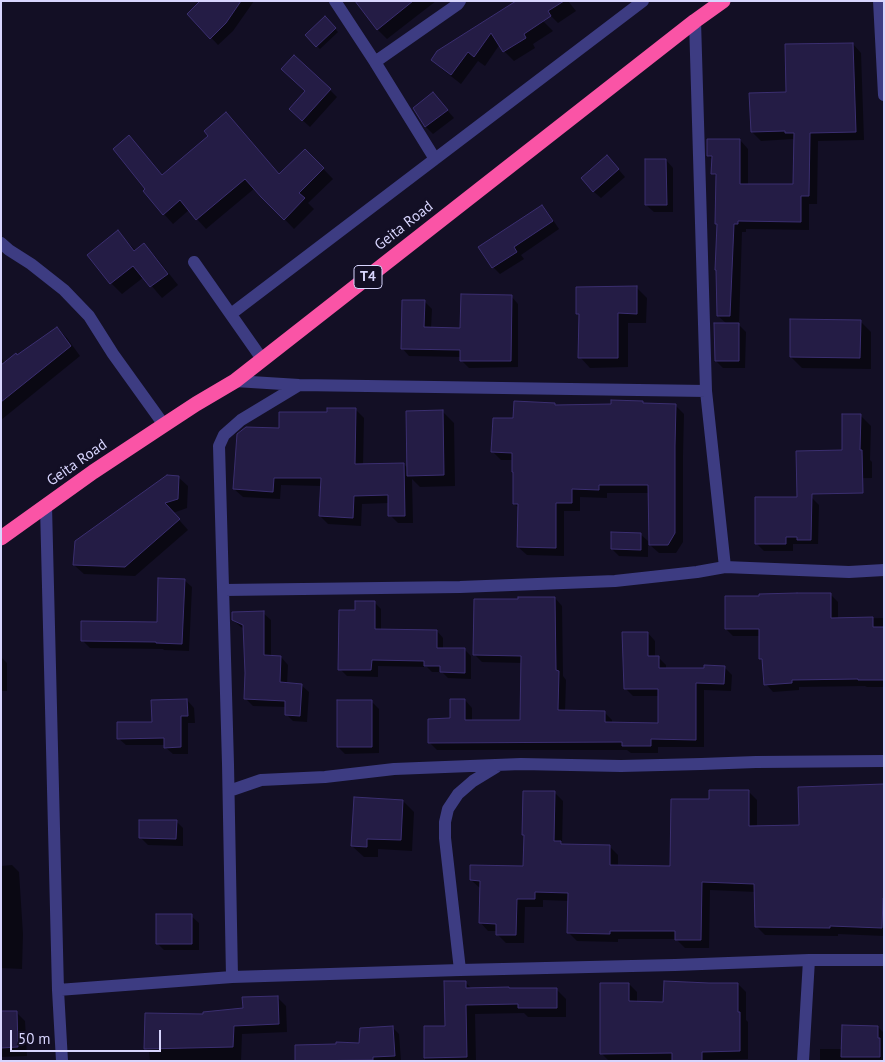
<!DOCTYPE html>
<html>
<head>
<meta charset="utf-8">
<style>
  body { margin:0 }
  #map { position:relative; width:885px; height:1062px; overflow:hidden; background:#130f25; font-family:"PT Sans",sans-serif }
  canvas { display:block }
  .frame { position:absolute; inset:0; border:2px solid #d8d5fe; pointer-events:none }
  .scale { position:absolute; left:10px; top:1030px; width:151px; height:22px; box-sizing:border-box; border:2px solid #d8d5fe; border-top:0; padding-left:6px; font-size:15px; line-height:18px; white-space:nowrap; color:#d8d5fe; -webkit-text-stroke:4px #130f25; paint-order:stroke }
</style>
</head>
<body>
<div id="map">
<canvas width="885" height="1062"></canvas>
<div class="frame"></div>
<div class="scale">50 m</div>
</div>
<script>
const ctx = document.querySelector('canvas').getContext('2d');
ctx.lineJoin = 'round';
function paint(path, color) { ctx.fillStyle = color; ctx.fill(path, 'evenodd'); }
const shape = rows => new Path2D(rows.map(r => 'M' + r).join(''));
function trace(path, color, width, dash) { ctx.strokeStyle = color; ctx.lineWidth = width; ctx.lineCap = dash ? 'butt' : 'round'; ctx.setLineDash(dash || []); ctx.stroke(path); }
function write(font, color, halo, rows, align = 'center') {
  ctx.font = font + ' "PT Sans",sans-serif'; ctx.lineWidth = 5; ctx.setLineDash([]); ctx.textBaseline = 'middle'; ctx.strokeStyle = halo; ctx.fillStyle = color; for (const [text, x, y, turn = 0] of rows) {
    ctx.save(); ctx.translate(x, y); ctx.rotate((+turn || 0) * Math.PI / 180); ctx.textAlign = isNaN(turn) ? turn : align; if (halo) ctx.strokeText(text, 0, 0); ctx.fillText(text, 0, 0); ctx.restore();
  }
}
paint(shape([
  [212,1,254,1,233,31,218,45,189,14],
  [356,1,436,1,387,39,377,29],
  [540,1,568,1,576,11,558,23,547,12],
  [515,4,544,22,553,31,533,44,535,48,514,61,504,51,500,44,485,66,478,61,461,84,443,70,433,60],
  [325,18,338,32,320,49,306,35],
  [853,44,861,53,864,140,818,141,817,204,809,204,809,230,746,229,746,232,742,232,739,325,746,332,745,368,723,368,716,361,727,324,718,316,717,178,713,173,713,160,708,156,740,140,748,149,748,185,795,186,795,142,793,139,761,141,752,132,788,93],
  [330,90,337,97,310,127,298,116],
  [433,94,454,118,433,134,426,127,415,108],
  [235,123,280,175,305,150,333,179,308,203,314,209,294,229,255,188,206,229,189,210,173,224,164,214,147,189,138,147,163,176],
  [666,160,673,168,673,212,654,212,646,205],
  [614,164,625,177,601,198,593,191],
  [542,207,549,214,559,229,521,255,524,259,500,274,493,267],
  [118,232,136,251,144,245,155,256,178,285,162,298,144,277,122,294,111,283,89,255],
  [637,288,647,298,646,323,628,323,628,367,590,368,580,357,580,316,578,313],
  [511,296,518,304,518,367,469,368,462,361,462,357,409,356,402,348,424,301,432,309,431,329,461,330],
  [860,321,871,332,871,369,802,368,791,357],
  [57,328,67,338,80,356,1,420,1,358,6,363,17,356],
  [643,402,645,405,675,405,684,414,683,455,683,542,676,553,659,553,650,545,650,493,607,493,607,498,580,497,580,511,564,511,564,556,527,555,518,547,519,508,514,504,513,460,501,460,492,451,515,420,554,404,557,406,612,405],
  [356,410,364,418,363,465,404,464,408,469,442,411,454,423,455,486,420,487,412,479,413,523,398,523,390,515,389,503,362,504,361,526,328,524,320,516,321,486,281,485,280,499,243,497,234,489,280,429,328,414],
  [860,415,871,426,870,460,872,462,872,478,808,479,843,452],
  [178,477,188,486,187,508,173,513,188,530,135,576,84,574,74,565],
  [812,498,819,505,818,544,793,544,793,551,764,551,757,544],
  [640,534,648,541,648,557,619,556,612,549],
  [184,580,192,587,189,651,164,650,163,649,90,648,82,640,158,623],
  [830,594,838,602,838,619,884,618,884,687,867,687,865,686,799,687,799,690,773,692,766,684,764,662,760,659,760,636,733,636,726,629],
  [555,598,562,606,563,676,566,680,565,712,604,712,612,720,612,724,659,724,659,696,633,696,625,688,648,633,655,641,655,657,658,657,666,665,666,670,705,669,724,667,732,675,731,691,704,690,704,747,658,747,658,753,631,753,627,750,437,750,429,742,451,720,465,700,472,708,472,722,521,721,523,663,482,662,475,655],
  [374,602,381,609,381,630,437,631,443,638,443,649,464,649,471,656,471,679,448,678,442,672,432,672,427,667,378,666,378,677,347,676,340,669,357,611],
  [263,613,271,620,271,657,281,657,288,665,287,684,301,685,309,692,307,722,293,721,286,714,286,707,253,706,245,698,245,629,241,627,233,620],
  [1,657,7,663,7,691,1,691],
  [187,700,194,708,195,723,188,723,188,754,173,754,165,747,165,745,126,745,118,738,153,723],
  [371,701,379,709,379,753,345,754,338,747],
  [884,785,884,936,838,934,838,936,765,935,757,927,756,892,710,890,709,948,685,948,676,939,618,939,618,942,577,941,568,932,569,901,543,900,543,907,525,907,524,943,506,943,497,934,497,931,488,931,480,922,480,888,471,880,524,868,525,836,523,834,554,792,563,801,562,844,564,845,610,847,618,855,618,866,671,867,711,800,748,791,757,800,757,827,800,826],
  [403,801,414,812,412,851,378,849,378,857,364,857,352,846],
  [176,821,183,828,183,846,148,845,141,838],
  [12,865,19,872,23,934,22,969,1,968,1,866],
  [191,916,199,923,199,950,164,950,157,943],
  [465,982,472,989,556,989,566,999,566,1017,528,1017,524,1013,475,1014,476,1061,425,1061,425,1027,446,1027],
  [629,984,637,992,637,1002,664,1003,738,984,746,992,746,1020,748,1022,748,1059,709,1060,709,1061,609,1061,601,1053],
  [277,997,286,1006,287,1032,242,1034,241,1061,150,1061,149,1052,146,1049,204,1015,244,1009],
  [16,1012,25,1021,27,1056,1,1057,1,1013],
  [878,1027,884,1033,884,1061,820,1061,820,1049,842,1049],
  [393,1028,399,1034,401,1061,296,1061,361,1044]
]), '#0007');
const building = shape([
  [200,1,241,1,226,23,210,39,187,14,200,1],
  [355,1,413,1,377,30,355,1],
  [516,1,564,1,548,11,551,16,524,34,526,38,503,52,491,33,474,57,468,52,451,75,431,60,437,51,516,1],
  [325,16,336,28,316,47,305,35,325,16],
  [853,43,856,132,810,133,809,196,801,196,801,222,738,221,738,224,734,224,730,316,717,316,716,270,715,270,717,224,715,224,716,174,711,174,712,156,707,156,707,139,740,139,740,184,793,184,794,133,785,133,785,131,751,132,749,93,786,92,785,44,853,43],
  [294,55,331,89,302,121,289,109,305,91,281,69,294,55],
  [433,92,448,110,425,127,413,108,433,92],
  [226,112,279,174,305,149,324,168,299,193,305,198,284,220,261,197,245,179,196,220,180,200,163,215,143,191,145,189,113,149,129,135,162,175,208,136,204,131,226,112],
  [607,155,619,169,593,192,581,178,607,155],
  [645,159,666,159,667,205,645,205,645,159],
  [542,205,553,221,514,247,517,252,492,268,478,247,542,205],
  [118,230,134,251,144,243,168,274,150,287,133,266,110,284,87,255,118,230],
  [637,286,637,314,618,313,618,358,578,358,579,314,576,314,576,287,637,286],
  [461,294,512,295,511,361,460,361,460,350,401,349,402,300,425,300,424,327,460,328,461,294],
  [790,319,861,320,860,358,790,357,790,319],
  [714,323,739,323,739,361,715,361,714,323],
  [57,327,71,346,1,402,1,365,16,353,17,355,57,327],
  [611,400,643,401,643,403,676,404,675,446,675,533,668,545,649,545,648,485,599,485,599,490,572,489,572,503,556,503,556,548,517,547,518,504,513,504,513,472,512,472,512,453,491,452,493,418,513,418,514,401,555,403,555,405,611,404,611,400],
  [327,408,356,408,355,464,404,463,405,516,388,516,388,495,354,496,353,518,319,516,321,478,274,478,273,492,233,489,237,434,246,427,279,428,279,412,327,412,327,408],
  [443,410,444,475,407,476,406,411,443,410],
  [842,414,861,414,860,450,862,450,863,493,812,494,811,540,797,540,797,537,786,537,786,544,755,544,755,497,797,497,796,451,842,450,842,414],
  [167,475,179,476,178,499,165,503,180,519,125,567,73,565,75,541,167,475],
  [611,532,641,533,641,550,611,549,611,532],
  [158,578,185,579,182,644,156,643,156,642,81,641,81,621,157,622,158,578],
  [797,593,831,593,831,618,873,617,873,627,884,627,884,680,858,680,858,679,792,680,792,683,764,685,762,659,759,659,759,629,725,629,725,596,759,596,759,594,797,593],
  [518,597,555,597,556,670,559,671,558,710,605,711,605,722,658,723,658,689,624,689,622,632,648,632,648,656,659,656,659,668,704,668,704,665,725,666,724,684,696,683,696,740,651,739,651,746,622,746,622,742,428,743,428,719,450,718,450,699,465,699,465,720,520,720,521,656,473,655,474,599,518,599,518,597],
  [355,601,375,601,375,629,437,630,437,648,465,648,465,673,440,672,440,666,424,666,424,661,372,660,371,670,338,670,339,610,355,610,355,601],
  [264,611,264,655,281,656,280,682,302,684,300,716,285,715,285,701,244,699,245,673,243,625,232,620,232,612,264,611],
  [187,699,188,716,181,716,181,747,164,748,164,738,117,739,117,722,152,722,151,700,187,699],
  [337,700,372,700,372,747,337,747,337,700],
  [884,784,884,898,883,898,882,928,830,926,830,928,755,927,754,884,702,882,701,940,675,940,675,931,610,931,610,934,567,933,568,893,535,892,535,899,517,899,516,935,496,935,496,924,479,923,480,881,470,880,470,865,523,866,524,835,522,835,523,791,555,791,554,841,561,841,561,844,610,845,610,865,670,866,671,799,709,799,709,790,749,790,749,826,799,825,798,787,884,784],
  [354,797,403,800,401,840,367,839,367,847,351,846,354,797],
  [139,820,177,820,176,839,139,838,139,820],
  [156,914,192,914,192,944,156,944,156,914],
  [444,981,466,981,466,988,509,987,509,988,557,988,557,1008,518,1008,518,1004,466,1005,467,1057,424,1058,424,1026,445,1026,444,981],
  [664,981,709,983,738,983,738,1012,740,1012,740,1051,702,1052,702,1061,672,1061,672,1053,600,1054,600,983,629,983,629,1001,663,1002,664,981],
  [278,996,279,1024,234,1026,233,1047,144,1049,145,1013,203,1014,203,1012,243,1008,242,997,278,996],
  [1,1011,17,1011,18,1047,1,1048,1,1011],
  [842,1025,878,1026,878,1038,880,1038,880,1057,841,1057,842,1025],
  [393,1026,395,1056,373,1057,373,1060,295,1061,295,1045,336,1044,336,1042,359,1043,360,1028,393,1026]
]);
paint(building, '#241c45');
trace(building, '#3b2f70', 1);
trace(shape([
  [335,1,375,62,435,159],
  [879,1,884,95],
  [695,21,706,391,725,567],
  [375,62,458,4,460,1],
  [1,243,9,250,31,264,64,290,89,316,113,354,164,425],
  [194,262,262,359],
  [231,314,643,1],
  [235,381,299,385,706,391],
  [46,506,58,990,62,1061],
  [224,590,460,587,615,581,697,572,725,567,849,572,884,570],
  [229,791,261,780,325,777,394,769,521,764,621,766,701,764,756,762,884,761],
  [460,970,445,838,445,822,448,809,458,794,473,781,496,767],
  [232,977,228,764,219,446,224,435,241,420,299,385],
  [58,990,232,977,460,970,675,965,809,960,884,960],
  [803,1061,809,960]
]), '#3d3c82', 12);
trace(shape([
  [1,538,93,472,164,425,196,404,235,381,695,21,723,1]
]), '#fa54a6', 15);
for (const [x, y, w] of [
  [368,277,28]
]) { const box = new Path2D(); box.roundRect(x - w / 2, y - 11.5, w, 23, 4); ctx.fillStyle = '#130f25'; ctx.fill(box); trace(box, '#d8d5fe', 1); }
write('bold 14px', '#d8d5fe', null, [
  ["T4",368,277]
]);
write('15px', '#d8d5fe', '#130f25', [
  ["Geita Road",404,226,-38],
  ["Geita Road",77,463,-35]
]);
</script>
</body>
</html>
